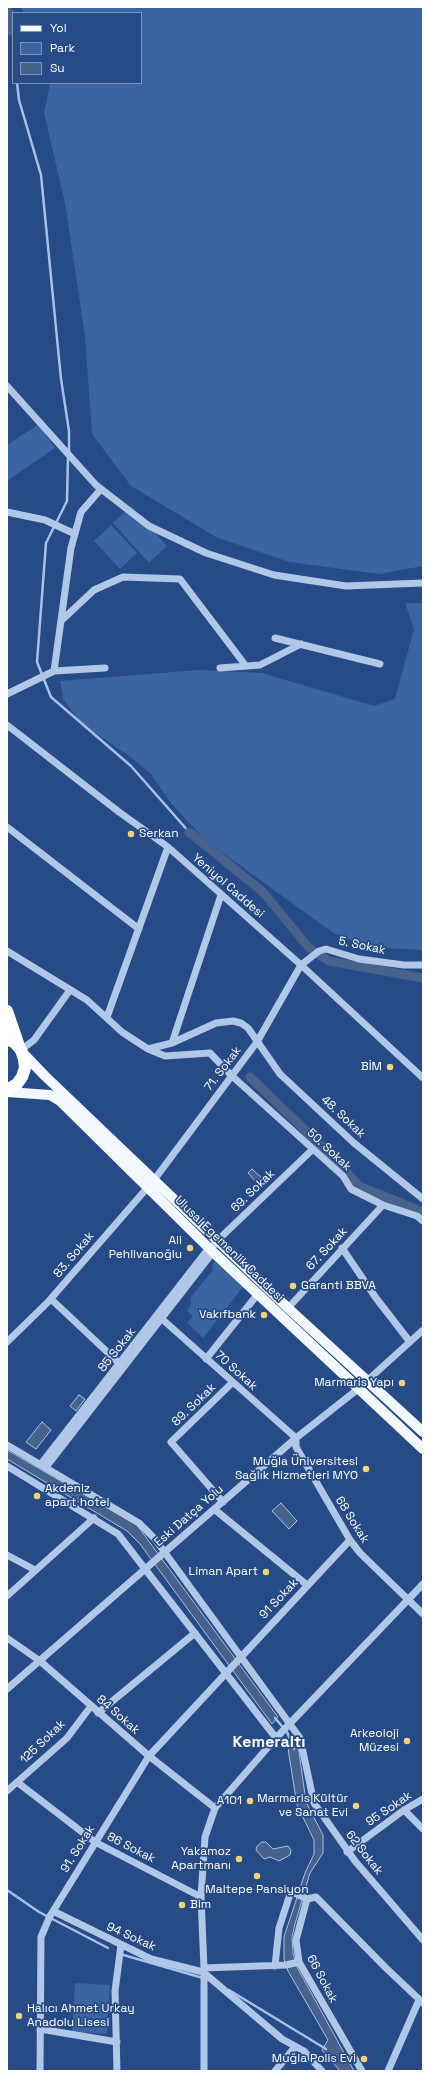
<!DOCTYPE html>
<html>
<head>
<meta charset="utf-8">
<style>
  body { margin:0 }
  #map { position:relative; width:430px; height:2078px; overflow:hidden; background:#264b86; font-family:"Space Grotesk",sans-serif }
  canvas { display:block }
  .frame { position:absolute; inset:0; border:8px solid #fff; pointer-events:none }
  .legend { position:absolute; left:12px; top:12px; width:130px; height:72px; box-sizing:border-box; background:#264b86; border:1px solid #7d93b6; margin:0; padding:5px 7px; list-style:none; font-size:12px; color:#fff }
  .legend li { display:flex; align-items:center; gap:8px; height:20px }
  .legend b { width:20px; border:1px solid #7d93b6 }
</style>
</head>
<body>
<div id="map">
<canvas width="430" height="2078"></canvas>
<div class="frame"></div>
<ul class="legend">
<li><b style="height:5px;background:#f3f7fe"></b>Yol</li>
<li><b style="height:11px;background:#3b64a2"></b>Park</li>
<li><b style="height:11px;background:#48628c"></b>Su</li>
</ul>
</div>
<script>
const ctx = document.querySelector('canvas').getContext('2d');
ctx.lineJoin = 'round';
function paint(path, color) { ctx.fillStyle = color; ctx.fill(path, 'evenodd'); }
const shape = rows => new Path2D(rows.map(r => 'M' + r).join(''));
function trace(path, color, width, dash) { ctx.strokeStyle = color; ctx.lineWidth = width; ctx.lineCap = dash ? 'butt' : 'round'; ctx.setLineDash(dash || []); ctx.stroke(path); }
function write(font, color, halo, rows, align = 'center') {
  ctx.font = font + ' "Space Grotesk",sans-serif'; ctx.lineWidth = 3.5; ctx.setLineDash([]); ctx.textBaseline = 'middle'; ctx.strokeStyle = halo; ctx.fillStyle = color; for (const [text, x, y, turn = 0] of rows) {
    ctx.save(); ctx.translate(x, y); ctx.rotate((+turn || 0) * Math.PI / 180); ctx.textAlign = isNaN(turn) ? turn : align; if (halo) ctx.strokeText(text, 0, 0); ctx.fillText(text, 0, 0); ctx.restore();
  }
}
paint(shape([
  [21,7,423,7,423,566,379,574,289,562,216,537,131,486,92,434,85,336,65,203,44,113,50,83,141,83,141,13,24,13],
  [39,424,55,448,7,481,7,445],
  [131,506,167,546,149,563,113,523],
  [111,525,137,553,120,569,94,541],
  [405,603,423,603,423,950,367,947,332,932,205,840,171,803,150,773,125,753,82,724,63,699,60,681,199,670,262,673,374,706,395,699,414,629],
  [215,1261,243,1287,203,1338,187,1323,193,1316,187,1311,191,1304,190,1298,213,1270,212,1265],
  [75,1983,110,1985,107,2034,72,2032]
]), '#3b64a2');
const water = shape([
  [252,1169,263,1179,260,1183,256,1182,248,1173,252,1169],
  [79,1395,85,1399,76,1411,70,1406,79,1395],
  [42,1422,51,1430,36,1449,26,1442,42,1422],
  [7,1450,137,1525,278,1717,272,1724,140,1544,127,1531,7,1459,7,1450],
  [281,1503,297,1521,289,1529,272,1511,281,1503],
  [298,1745,306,1802,323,1835,323,1853,310,1873,295,1924,292,1937,293,1953,297,1967,354,2071,340,2071,322,2050,328,2040,288,1971,284,1959,284,1937,305,1873,314,1854,314,1840,297,1805,289,1755,288,1747,298,1745],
  [262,1842,266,1842,273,1849,288,1846,291,1850,290,1855,279,1861,270,1857,264,1859,256,1850,257,1846,262,1842]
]);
paint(water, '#48628c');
trace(water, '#a5c1e9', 1);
trace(shape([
  [17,83,19,100,41,175,61,379,69,431,69,452],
  [68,457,67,501,46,543,37,662,51,697,131,766,189,832],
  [275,1718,287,1732,294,1749],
  [7,1890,39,1912,108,1948],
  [120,1954,203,1978],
  [229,1990,326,2049]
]), '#a5c1e9', 2.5);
trace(shape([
  [189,832,263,892,309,948,329,961,423,978],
  [250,1077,331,1155,359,1186,423,1212]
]), '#48628c', 9);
trace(shape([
  [7,15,13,28]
]), '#48628c', 16);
trace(shape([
  [7,386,96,485,149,526,206,553,274,575,346,586,423,583],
  [7,512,45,520,75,534],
  [61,621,94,590,123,577,180,579,246,666],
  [275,638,380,664],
  [220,668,260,665,301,644],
  [54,671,71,548,81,512,101,489],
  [7,694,54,671,105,668],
  [7,725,119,812,168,847,301,965,423,1078],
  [7,827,139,929],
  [7,951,87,1000,122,1032,148,1049,165,1056,210,1053,232,1076,343,1176,351,1189,383,1205,417,1216,423,1221],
  [107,1017,168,847],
  [172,1043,221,895],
  [148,1049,172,1043,216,1023,233,1021,241,1023,248,1028,280,1074,354,1143,423,1199],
  [21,1050,34,1040,70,990],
  [342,1248,376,1298,410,1342],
  [210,1250,218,1240,313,1149],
  [51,1299,120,1364],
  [288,1308,383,1205],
  [162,1319,296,1438,296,1447,350,1540,360,1553,423,1614],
  [7,1342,48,1302,154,1180,257,1042,301,965,319,951,326,949,359,959,404,965,423,965],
  [206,1359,257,1295],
  [7,1445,139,1523,155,1539,300,1738,314,1803,355,1861,423,1940],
  [41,1464,209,1248],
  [7,1466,118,1534,276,1738],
  [46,1467,213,1252],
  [223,1502,171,1442,232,1383],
  [214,1509,307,1585],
  [7,1555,35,1570],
  [7,1596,94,1518],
  [7,1638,40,1661,149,1756,215,1808],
  [7,1689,296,1438,358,1389,423,1330],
  [98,1713,195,1633],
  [17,1782,95,1842,201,1897],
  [7,1791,67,1738,91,1706],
  [404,1810,423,1829],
  [347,1852,404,1810,423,1799],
  [53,1911,151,1959,203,1972,282,2039,304,2051,322,2071],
  [275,1966,279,1928,291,1891,307,1899],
  [204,1968,286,1965,299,1962],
  [40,2029,117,2042],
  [40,2071,41,1937,50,1916,149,1756,350,1540],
  [117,2071,115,1991,121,1945],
  [204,2071,204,1968,201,1897,205,1837,215,1808,276,1738,423,1584],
  [275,2071,295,2047],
  [362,2071,299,1962,296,1940,307,1899,316,1897,386,1968,423,2003],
  [388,2071,419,2000]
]), '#b1c7e8', 7);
trace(shape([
  [21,1051,45,1076,288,1308,423,1432],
  [7,1092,50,1095,60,1101,213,1252,423,1449]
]), '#f3f7fe', 10);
trace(shape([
  [7,1011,20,1049],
  [7,1039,15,1043,21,1050,24,1059,25,1068,22,1077,17,1084,7,1090]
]), '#fff', 12);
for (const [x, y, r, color] of [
  [131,834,4,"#f1d376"],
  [390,1067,4,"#f1d376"],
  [190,1248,4,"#f1d376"],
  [293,1286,4,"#f1d376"],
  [264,1315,4,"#f1d376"],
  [402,1383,4,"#f1d376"],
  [366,1469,4,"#f1d376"],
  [37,1496,4,"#f1d376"],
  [266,1572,4,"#f1d376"],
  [407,1741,4,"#f1d376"],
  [250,1801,4,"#f1d376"],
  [356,1806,4,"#f1d376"],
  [239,1859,4,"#f1d376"],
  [257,1876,4,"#f1d376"],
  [182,1905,4,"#f1d376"],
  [19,2016,4,"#f1d376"],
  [364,2059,4,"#f1d376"]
]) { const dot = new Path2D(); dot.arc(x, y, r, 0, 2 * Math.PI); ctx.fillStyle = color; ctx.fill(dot); trace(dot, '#264b86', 1.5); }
write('12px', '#fff', '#264b86', [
  ["Serkan",139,834,"left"],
  ["BİM",382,1067],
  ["Ali",182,1241],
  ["Pehlivanoğlu",182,1255],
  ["Garanti BBVA",301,1286,"left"],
  ["Vakıfbank",256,1315],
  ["Marmaris Yapı",394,1383],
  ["Muğla Üniversitesi",358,1462],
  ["Sağlık Hizmetleri MYO",358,1476],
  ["Akdeniz",45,1489,"left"],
  ["apart hotel",45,1503,"left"],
  ["Liman Apart",258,1572],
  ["Arkeoloji",399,1734],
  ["Müzesi",399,1748],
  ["Marmaris Kültür",348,1799],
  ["ve Sanat Evi",348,1813],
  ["A101",242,1801],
  ["Yakamoz",231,1852],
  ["Apartmanı",231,1866],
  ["Maltepe Pansiyon",257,1890,"center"],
  ["Bim",190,1905,"left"],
  ["Halıcı Ahmet Urkay",27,2009,"left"],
  ["Anadolu Lisesi",27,2023,"left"],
  ["Muğla Polis Evi",356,2059]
], 'right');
write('12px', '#fff', '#264b86', [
  ["Yeniyol Caddesi",228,886,41],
  ["5. Sokak",362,946,12],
  ["71. Sokak",223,1069,-53],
  ["48. Sokak",343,1117,43],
  ["50. Sokak",329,1150,43],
  ["69. Sokak",253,1191,-44],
  ["Ulusal Egemenlik Caddesi",229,1249,44],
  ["67. Sokak",327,1249,-47],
  ["83. Sokak",74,1255,-50],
  ["85 Sokak",117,1350,-52],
  ["70 Sokak",236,1371,42],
  ["89. Sokak",194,1405,-44],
  ["Eski Datça Yolu",189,1516,-41],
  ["68 Sokak",352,1520,58],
  ["91 Sokak",279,1599,-47],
  ["84 Sokak",118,1715,41],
  ["125 Sokak",43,1742,-44],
  ["95 Sokak",389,1809,-34],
  ["86 Sokak",131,1848,27],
  ["91. Sokak",78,1849,-58],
  ["62 Sokak",364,1853,52],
  ["94 Sokak",131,1937,24],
  ["66 Sokak",322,1979,62]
]);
write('bold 16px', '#fff', '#264b86', [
  ["Kemeraltı",269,1743]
]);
</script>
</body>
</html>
